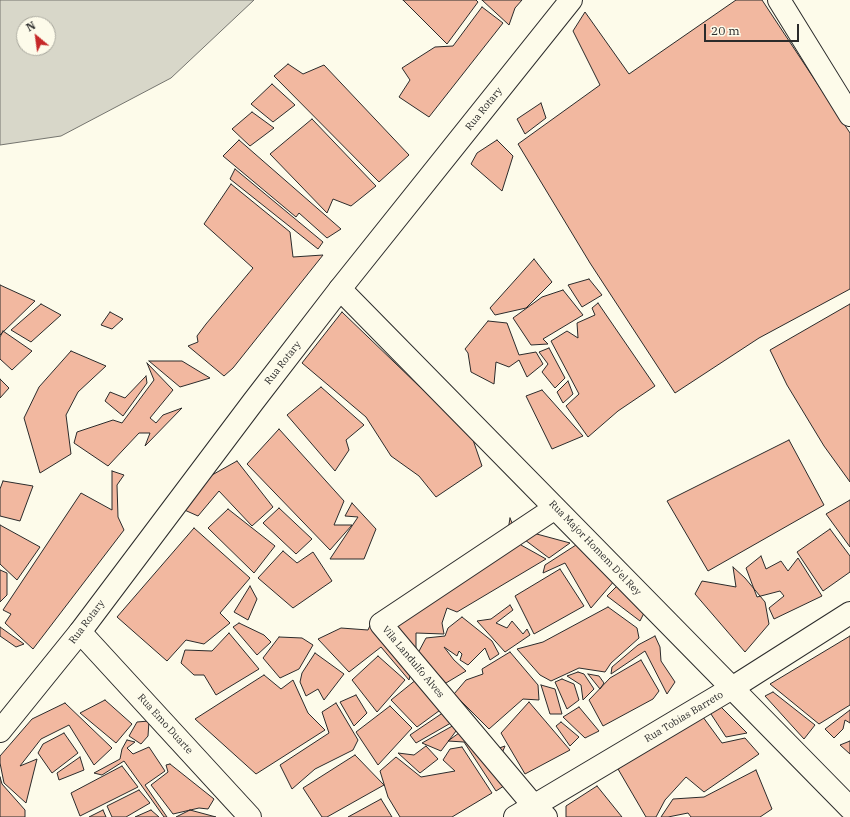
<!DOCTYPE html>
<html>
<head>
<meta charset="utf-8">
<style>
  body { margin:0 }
  #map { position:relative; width:850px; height:817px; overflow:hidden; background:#fdfbea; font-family:"IBM Plex Serif",serif }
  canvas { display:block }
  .north { position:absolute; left:16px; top:16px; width:40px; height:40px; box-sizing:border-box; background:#fdfbea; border:1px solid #a9a89e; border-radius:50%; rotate:331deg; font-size:11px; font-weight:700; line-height:16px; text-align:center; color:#2b2b2b }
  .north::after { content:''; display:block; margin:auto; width:14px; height:18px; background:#c62828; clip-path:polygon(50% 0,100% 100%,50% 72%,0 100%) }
  .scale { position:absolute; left:704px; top:24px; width:95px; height:18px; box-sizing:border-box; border:2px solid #2b2b2b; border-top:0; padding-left:5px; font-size:12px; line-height:14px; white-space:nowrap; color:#2b2b2b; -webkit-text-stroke:3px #fdfbea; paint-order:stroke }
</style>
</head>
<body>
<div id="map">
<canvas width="850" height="817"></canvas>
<div class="north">N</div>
<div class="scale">20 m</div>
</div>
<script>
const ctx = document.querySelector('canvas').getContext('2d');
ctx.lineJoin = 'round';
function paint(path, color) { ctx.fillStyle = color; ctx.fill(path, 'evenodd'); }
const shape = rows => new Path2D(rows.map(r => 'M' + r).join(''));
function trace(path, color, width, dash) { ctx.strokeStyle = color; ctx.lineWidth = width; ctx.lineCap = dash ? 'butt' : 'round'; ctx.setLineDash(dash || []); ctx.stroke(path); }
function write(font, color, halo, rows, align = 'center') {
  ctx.font = font + ' "IBM Plex Serif",serif'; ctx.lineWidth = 3; ctx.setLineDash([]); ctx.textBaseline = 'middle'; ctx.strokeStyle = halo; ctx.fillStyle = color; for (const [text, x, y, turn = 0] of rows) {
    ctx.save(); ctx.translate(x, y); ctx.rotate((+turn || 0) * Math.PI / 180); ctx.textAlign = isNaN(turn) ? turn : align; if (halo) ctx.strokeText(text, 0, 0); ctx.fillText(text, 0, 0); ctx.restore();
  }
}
const water = shape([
  [0,0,254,0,171,78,61,136,0,145,0,0],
  [24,24,48,24,48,48,24,48,24,24]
]);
paint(water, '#d8d7c9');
trace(water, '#74746e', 1);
const building = shape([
  [403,0,476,0,478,2,447,44,403,0],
  [482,0,522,0,515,8,509,25,482,0],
  [736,0,762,0,850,133,850,289,759,338,675,393,590,263,518,144,600,85,573,31,585,12,629,74,736,0],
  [482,7,503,23,429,117,399,97,410,80,402,68,435,47,453,46,482,7],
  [288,64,303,74,324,65,409,155,379,182,274,76,288,64],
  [272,84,295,105,273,122,251,104,272,84],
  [541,103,546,118,525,134,517,119,541,103],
  [252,112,274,128,250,146,232,129,252,112],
  [312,119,376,186,351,206,333,199,327,213,270,154,312,119],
  [239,140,341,229,327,238,299,213,296,217,223,156,239,140],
  [497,140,513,156,502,191,471,164,477,153,497,140],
  [235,169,323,242,318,249,230,179,235,169],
  [231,184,290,232,293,257,323,255,233,368,224,376,188,346,198,342,197,336,206,324,253,268,204,224,231,184],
  [534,259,552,282,526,308,495,315,490,308,534,259],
  [589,279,602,295,582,307,568,285,589,279],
  [0,285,35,301,0,335,0,285],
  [563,290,583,315,543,339,548,344,531,345,513,318,542,297,563,290],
  [598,303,655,386,618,411,588,437,566,406,579,394,551,341,567,331,578,338,577,323,595,315,592,308,598,303],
  [41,304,61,315,31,342,11,330,41,304],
  [850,304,850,482,824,446,787,385,770,350,850,304],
  [110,312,123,319,112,329,101,325,110,312],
  [342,312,472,437,482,466,436,497,419,476,391,456,366,417,302,363,342,312],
  [488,321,507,323,519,355,536,352,543,364,527,377,519,360,509,367,496,362,494,384,471,372,468,353,465,349,488,321],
  [3,331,32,351,12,370,0,359,0,337,3,331],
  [549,348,565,378,555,388,542,372,548,364,539,352,549,348],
  [71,351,106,366,78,392,66,415,71,454,40,473,24,418,39,387,71,351],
  [149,361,182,361,210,378,180,387,149,361],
  [147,363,173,390,150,418,156,423,163,415,182,408,145,446,150,433,139,433,108,466,74,443,77,432,113,420,122,423,154,380,147,363],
  [146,376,147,383,123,416,105,401,110,392,125,398,146,376],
  [0,379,9,388,0,398,0,379],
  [568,381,573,394,563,403,557,392,568,381],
  [321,387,364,425,346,440,349,450,335,471,287,415,321,387],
  [542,390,583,436,552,449,526,396,542,390],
  [279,429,344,501,334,525,352,525,330,550,247,464,279,429],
  [789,440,824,505,708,571,667,501,789,440],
  [237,461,273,507,252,526,219,491,198,516,180,508,212,475,237,461],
  [112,471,124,475,117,485,118,517,124,530,33,649,5,623,11,614,3,610,81,493,112,510,112,471],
  [3,481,33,486,20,521,0,516,0,489,3,481],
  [850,500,850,547,826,514,850,500],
  [352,503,376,529,364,559,330,559,358,517,345,516,352,503],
  [279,508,312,539,296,554,263,523,279,508],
  [228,509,275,546,254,573,208,528,228,509],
  [510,518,521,545,546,559,457,612,447,608,442,623,444,634,416,633,416,652,409,680,381,647,349,672,318,639,341,628,368,630,375,614,398,619,504,555,510,518],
  [0,525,40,547,17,580,0,564,0,525],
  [194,528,250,578,220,613,230,623,204,644,186,640,167,661,117,617,194,528],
  [830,529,850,556,850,572,823,591,797,552,830,529],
  [533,533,570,543,549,558,525,540,533,533],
  [576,545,615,580,591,608,565,563,543,573,545,565,576,545],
  [283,551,297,563,313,552,332,581,293,608,258,578,283,551],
  [761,556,766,569,781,561,788,571,798,558,822,596,774,619,769,608,784,596,780,591,757,597,746,568,761,556],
  [733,567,745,578,765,602,769,624,745,652,695,594,702,581,736,587,733,567],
  [560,569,584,606,534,634,515,596,560,569],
  [0,570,7,573,7,595,0,602,0,570],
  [619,584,647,607,640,621,607,596,619,584],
  [250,586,257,599,248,620,234,612,250,586],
  [510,605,513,610,496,623,507,628,512,621,523,634,527,629,530,635,505,652,477,621,491,619,510,605],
  [608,607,637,628,639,638,611,663,605,672,579,668,551,681,540,675,517,649,543,642,608,607],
  [462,617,492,641,499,654,490,660,485,648,468,665,460,660,462,654,459,651,457,656,444,647,454,660,466,671,446,683,418,653,426,638,445,636,448,628,462,617],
  [239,623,264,635,271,642,257,655,233,627,239,623],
  [0,627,24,644,16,647,0,636,0,627],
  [229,633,259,669,216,695,204,675,194,675,181,663,185,650,212,651,229,633],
  [655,636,660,647,661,661,675,682,667,694,645,651,611,674,612,667,638,645,655,636],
  [850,636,850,705,819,724,770,684,850,636],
  [279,637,302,638,313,645,299,669,280,678,263,658,279,637],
  [510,652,538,685,539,700,523,699,489,729,454,694,466,680,483,674,482,669,510,652],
  [315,653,344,674,324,700,318,689,306,696,300,682,302,673,315,653],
  [378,656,405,680,377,712,352,680,378,656],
  [641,660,659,691,653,699,603,726,589,700,610,678,641,660],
  [578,672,584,674,594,689,583,700,581,685,567,676,578,672],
  [588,674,599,676,604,683,600,689,588,674],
  [264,675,281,689,293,680,308,713,325,730,256,774,195,719,264,675],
  [417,679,447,705,417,727,391,700,417,679],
  [562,679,574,684,579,700,567,709,555,682,562,679],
  [541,685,555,689,562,714,550,714,541,685],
  [773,692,815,725,804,739,765,696,773,692],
  [356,695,367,713,354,726,340,702,356,695],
  [105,700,132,724,116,743,80,713,105,700],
  [529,702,570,750,525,774,501,733,529,702],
  [65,703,112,748,94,765,69,725,41,739,20,766,37,759,26,803,4,783,0,763,0,756,32,719,65,703],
  [336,703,358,740,353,750,315,769,292,789,280,765,329,733,322,712,336,703],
  [719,705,747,733,726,737,709,711,719,705],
  [390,706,412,728,378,765,356,732,390,706],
  [579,707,599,731,585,738,563,717,579,707],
  [450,708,456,720,416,743,410,735,450,708],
  [850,710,850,723,845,720,843,729,834,738,825,729,850,710],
  [700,713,722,743,745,738,759,754,704,792,686,777,665,800,656,817,646,817,618,769,700,713],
  [149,721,148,736,141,744,129,736,137,722,149,721],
  [561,722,579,737,570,746,556,726,561,722],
  [456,724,459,727,441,751,422,743,456,724],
  [463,730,485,753,505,746,498,763,515,779,496,791,464,742,448,741,463,730],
  [64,733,78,753,52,773,38,753,43,744,64,733],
  [127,740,135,742,127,748,133,754,149,747,165,771,145,785,167,817,164,817,124,761,102,775,94,773,120,759,122,749,127,740],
  [850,741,850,754,840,745,850,741],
  [426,746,438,759,420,773,398,753,414,755,426,746],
  [462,747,492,793,452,817,400,817,388,797,380,771,396,757,421,777,455,771,443,760,450,749,462,747],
  [355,755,384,785,327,817,322,817,303,788,355,755],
  [80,757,84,770,59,780,57,773,80,757],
  [170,764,214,799,208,809,199,808,173,814,151,785,168,772,166,765,170,764],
  [122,766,138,787,80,816,71,793,122,766],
  [756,770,772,809,760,817,691,817,688,813,668,817,661,817,673,799,704,797,756,770],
  [0,777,2,784,25,810,25,817,0,817,0,777],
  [597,786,622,817,566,817,566,806,597,786],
  [139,790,150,803,126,817,112,817,107,806,139,790],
  [381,799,392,817,348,817,381,799],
  [103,810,106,817,89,817,103,810],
  [151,810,159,817,135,817,151,810],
  [190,810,216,817,176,817,190,810]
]);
paint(building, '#f2b8a0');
trace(building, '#2b2b2b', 1);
const minor = shape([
  [779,0,850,115],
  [340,289,850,808],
  [80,632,250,817],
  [546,817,534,806,381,624,555,508]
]);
const major = shape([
  [0,731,80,632,253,402,340,289,571,0],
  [515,817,732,688,850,613]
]);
trace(minor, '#2b2b2b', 24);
trace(major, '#2b2b2b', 24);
trace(minor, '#fdfbea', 22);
trace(major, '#fdfbea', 22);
write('10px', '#2b2b2b', '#fdfbea', [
  ["Rua Rotary",484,109,-51],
  ["Rua Rotary",283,363,-52],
  ["Rua Major Homem D'el Rey",595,548,46],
  ["Rua Rotary",87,622,-53],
  ["Vila Landulfo Alves",413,662,50],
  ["Rua Tobias Barreto",684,717,-31],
  ["Rua Emo Duarte",165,724,48]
]);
</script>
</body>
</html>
